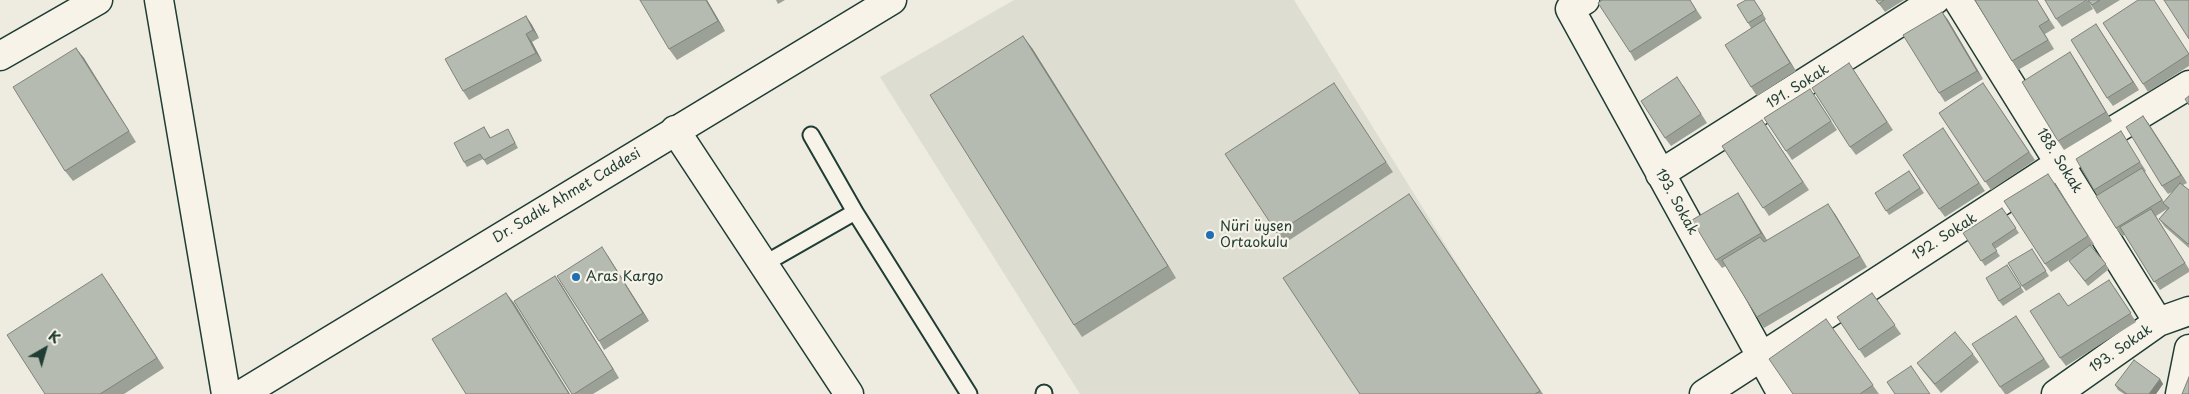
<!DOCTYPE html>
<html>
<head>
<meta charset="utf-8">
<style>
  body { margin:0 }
  #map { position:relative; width:2189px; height:394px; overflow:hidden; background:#eeece1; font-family:"Playpen Sans",sans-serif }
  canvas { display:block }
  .north { position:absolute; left:20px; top:324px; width:50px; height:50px; -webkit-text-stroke:4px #f7f3e8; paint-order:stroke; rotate:38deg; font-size:14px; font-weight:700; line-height:20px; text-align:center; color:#1f3d34 }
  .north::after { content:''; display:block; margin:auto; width:18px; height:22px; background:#1f3d34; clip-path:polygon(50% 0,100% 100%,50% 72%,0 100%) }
</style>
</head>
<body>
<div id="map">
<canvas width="2189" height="394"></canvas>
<div class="north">K</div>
</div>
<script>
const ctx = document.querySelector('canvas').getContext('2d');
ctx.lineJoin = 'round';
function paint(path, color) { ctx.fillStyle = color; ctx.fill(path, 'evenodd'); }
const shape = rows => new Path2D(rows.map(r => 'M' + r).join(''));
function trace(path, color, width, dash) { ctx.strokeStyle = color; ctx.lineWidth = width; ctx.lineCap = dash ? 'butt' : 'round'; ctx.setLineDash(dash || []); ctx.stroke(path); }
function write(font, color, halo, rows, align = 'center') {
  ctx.font = font + ' "Playpen Sans",sans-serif'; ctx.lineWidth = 4.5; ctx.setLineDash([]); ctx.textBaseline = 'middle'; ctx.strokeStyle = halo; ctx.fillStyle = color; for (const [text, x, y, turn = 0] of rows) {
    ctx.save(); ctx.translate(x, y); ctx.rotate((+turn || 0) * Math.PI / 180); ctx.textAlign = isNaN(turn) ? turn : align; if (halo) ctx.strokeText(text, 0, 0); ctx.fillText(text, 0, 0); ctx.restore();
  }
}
paint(shape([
  [1014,0,1294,0,1538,394,1080,394,880,77]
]), '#ddddd2');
const service = shape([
  [811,135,855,212,969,394],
  [764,264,855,212],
  [1044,393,1044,394]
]);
const minor = shape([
  [159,0,226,394],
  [1585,0,1570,9,1782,394],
  [1958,0,2158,322],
  [0,56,98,0],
  [675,130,849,394],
  [1660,174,1935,0],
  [1704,394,2060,163,2189,85],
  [2056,394,2158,322,2189,311],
  [2180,394,2189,349]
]);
const tertiary = shape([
  [242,394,892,0]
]);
trace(service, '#1f3d34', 19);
trace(minor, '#1f3d34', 31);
trace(tertiary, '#1f3d34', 31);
trace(service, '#f7f3e8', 15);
trace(minor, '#f7f3e8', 28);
trace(tertiary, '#f7f3e8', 28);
paint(shape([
  [707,0,725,31,677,60,669,49],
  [776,0,785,0,778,4],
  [1690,0,1702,18,1635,61,1630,52],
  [1754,0,1766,19,1764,21,1796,71,1757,96,1751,87,1751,28,1748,23],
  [1876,0,1904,0,1885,12],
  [1975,0,2037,0,2055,28,2045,34,2054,49,2018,70],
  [2088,0,2120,0,2097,14],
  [2088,0,2093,9,2062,27,2056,19],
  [1942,12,1948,20,1983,79,1945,102,1939,93],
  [526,16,532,25,539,38,532,42,542,61,469,100,463,91],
  [2096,24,2139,90,2113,106,2107,98],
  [76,48,136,142,73,181,65,171],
  [1032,48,1176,278,1082,337,1074,325],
  [2189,53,2189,66,2148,92,2143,84],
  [2076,61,2112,121,2064,150,2058,141],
  [1849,63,1893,130,1856,155,1850,147],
  [1983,83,2035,160,1991,190,1939,113],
  [1683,85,1707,123,1671,146,1665,138],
  [1341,94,1393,172,1285,243,1277,233],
  [1816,97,1837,130,1792,160,1764,118],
  [2143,116,2187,183,2183,185,2189,190,2189,248,2165,227,2159,219,2167,209,2156,216,2189,269,2189,272,2160,290,2125,235,2122,236,2116,228,2094,190,2126,140,2146,171,2145,172,2164,202,2172,192,2168,194,2162,186],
  [1762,120,1809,190,1769,216,1722,146],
  [484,127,491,138,508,129,518,148,487,165,483,159,467,167,464,162],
  [1943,128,1985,191,1945,217,1939,209],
  [1909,171,1924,193,1889,215,1875,193],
  [2054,182,2094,244,2091,246,2109,269,2088,286,2069,261,2074,257,2051,272,2045,264],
  [1738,193,1767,240,1835,214,1867,267,1764,328,1757,317,1726,266,1722,268,1716,260],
  [1409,194,1543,394,1360,394],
  [2002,208,2019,233,1995,249,2000,256,1985,266,1963,233],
  [2035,254,2049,276,2026,291,2022,286],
  [608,256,649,321,604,350,599,341],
  [2007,265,2024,292,2003,306,1999,301],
  [555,276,619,378,593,394,572,394],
  [109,284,164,368,124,394,45,394],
  [2115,288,2136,322,2066,366,2060,358,2068,306],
  [1872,293,1901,334,1865,358,1837,317],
  [2016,316,2050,367,2008,394,2005,394,2000,387],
  [1826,319,1879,394,1793,394],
  [1973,354,1979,362,1941,393,1923,371,1917,363],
  [2160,379,2163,384,2156,394,2124,394,2118,390,2115,385]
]), '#9ca197');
paint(shape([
  [706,0,707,0,725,31,718,21],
  [1942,12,1948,20,1983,79,1977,71],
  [526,16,532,25,539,38,533,30],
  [1764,20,1770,29,1796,71,1790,63],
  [2096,24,2102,33,2139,90,2133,82],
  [526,34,532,42,542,61,536,53],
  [1023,36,1032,48,1176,278,1168,266],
  [76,48,84,58,136,142,129,131],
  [2070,52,2076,61,2112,121,2106,112],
  [2143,116,2149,124,2187,183,2181,175],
  [1738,193,1744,202,1767,241,1761,233],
  [1828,204,1835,214,1867,267,1860,256],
  [602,247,608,256,649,321,643,313],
  [102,274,109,284,164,368,157,358],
  [555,276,561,284,619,378,613,369],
  [506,293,514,303,570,394,569,394],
  [2160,379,2163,384,2156,394,2149,394]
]), '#7f837b');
const building = shape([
  [640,0,706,0,718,21,669,49,640,0],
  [1602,0,1690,0,1696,10,1630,52,1598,3,1602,0],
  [1746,0,1754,0,1763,14,1748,23,1737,5,1746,0],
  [1876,0,1884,0,1879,4,1876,0],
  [1975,0,2037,0,2049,20,2039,26,2048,40,2012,61,1975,0],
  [2045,0,2087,0,2056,19,2045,0],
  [2088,0,2100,0,2092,5,2088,0],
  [2138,0,2154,0,2189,54,2143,84,2103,23,2138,0],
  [2164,0,2189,0,2189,39,2164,0],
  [1942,12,1977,71,1939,93,1903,35,1942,12],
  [526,16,533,30,526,34,536,53,463,91,445,59,526,16],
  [1764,20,1790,63,1751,87,1725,45,1764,20],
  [2096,24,2133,82,2107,98,2071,40,2096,24],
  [1023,36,1168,266,1074,325,930,95,1023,36],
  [76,48,129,131,65,171,13,87,76,48],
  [2070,52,2106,112,2058,141,2022,82,2070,52],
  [1849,63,1887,122,1850,147,1812,88,1849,63],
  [1677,77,1701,114,1665,138,1641,101,1677,77],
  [1334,83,1386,162,1277,233,1225,154,1334,83],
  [1983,83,2029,152,1985,182,1939,113,1983,83],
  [1810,89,1831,121,1786,151,1764,118,1810,89],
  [2189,96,2189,105,2185,99,2189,96],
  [2143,116,2181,175,2162,186,2126,127,2143,116],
  [1762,120,1803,182,1763,208,1722,146,1762,120],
  [484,127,490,138,508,129,515,143,484,160,480,154,464,162,454,143,484,127],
  [1943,128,1979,183,1939,209,1903,155,1943,128],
  [2121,131,2140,162,2094,190,2076,159,2121,131],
  [2142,168,2162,200,2116,228,2096,196,2142,168],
  [1909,171,1920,188,1886,211,1875,193,1909,171],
  [2048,174,2088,236,2045,264,2004,201,2048,174],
  [2180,183,2189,190,2189,243,2188,244,2159,219,2169,208,2163,203,2180,183],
  [1738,193,1761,233,1716,260,1692,220,1738,193],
  [1409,194,1540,391,1535,394,1360,394,1283,278,1409,194],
  [1828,204,1860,256,1757,317,1722,260,1760,237,1764,242,1828,204],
  [2002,208,2016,228,1992,244,1997,251,1981,261,1963,233,2002,208],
  [2151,209,2185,263,2154,282,2120,227,2151,209],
  [2090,245,2106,264,2085,281,2069,261,2090,245],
  [602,247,643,313,599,341,557,276,602,247],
  [2032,249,2046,271,2022,286,2008,263,2032,249],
  [2007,265,2021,287,1999,301,1986,278,2007,265],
  [102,274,157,358,100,394,45,394,7,335,102,274],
  [555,276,613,369,574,394,572,394,514,301,555,276],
  [2109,280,2131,313,2060,358,2030,311,2059,293,2068,306,2109,280],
  [506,293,569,394,466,394,432,339,506,293],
  [1872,293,1895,325,1859,350,1837,317,1872,293],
  [2016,316,2044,359,2000,387,1972,344,2016,316],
  [1826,319,1873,385,1860,394,1793,394,1769,359,1826,319],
  [1955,332,1973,354,1935,384,1917,363,1955,332],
  [2134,360,2160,379,2149,394,2127,394,2115,385,2134,360],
  [1911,366,1930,394,1895,394,1887,382,1911,366],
  [2189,377,2189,394,2182,394,2189,377]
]);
paint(building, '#b5bbb0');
trace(building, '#7f837b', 1);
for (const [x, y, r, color] of [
  [1210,235,5,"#1f6fb2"],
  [576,277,5,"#1f6fb2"]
]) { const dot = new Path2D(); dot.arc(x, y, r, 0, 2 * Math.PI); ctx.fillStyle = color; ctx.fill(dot); trace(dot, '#f7f3e8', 2); }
write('14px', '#1f3d34', '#f7f3e8', [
  ["191. Sokak",1798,87,-32],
  ["188. Sokak",2059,161,58],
  ["Dr. Sadık Ahmet Caddesi",567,196,-31],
  ["193. Sokak",1676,202,61],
  ["192. Sokak",1945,237,-33],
  ["193. Sokak",2121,349,-35]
]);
write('14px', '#1f3d34', '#f7f3e8', [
  ["Nüri üysen",1220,227],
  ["Ortaokulu",1220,243],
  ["Aras Kargo",586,277]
], 'left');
</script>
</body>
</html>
